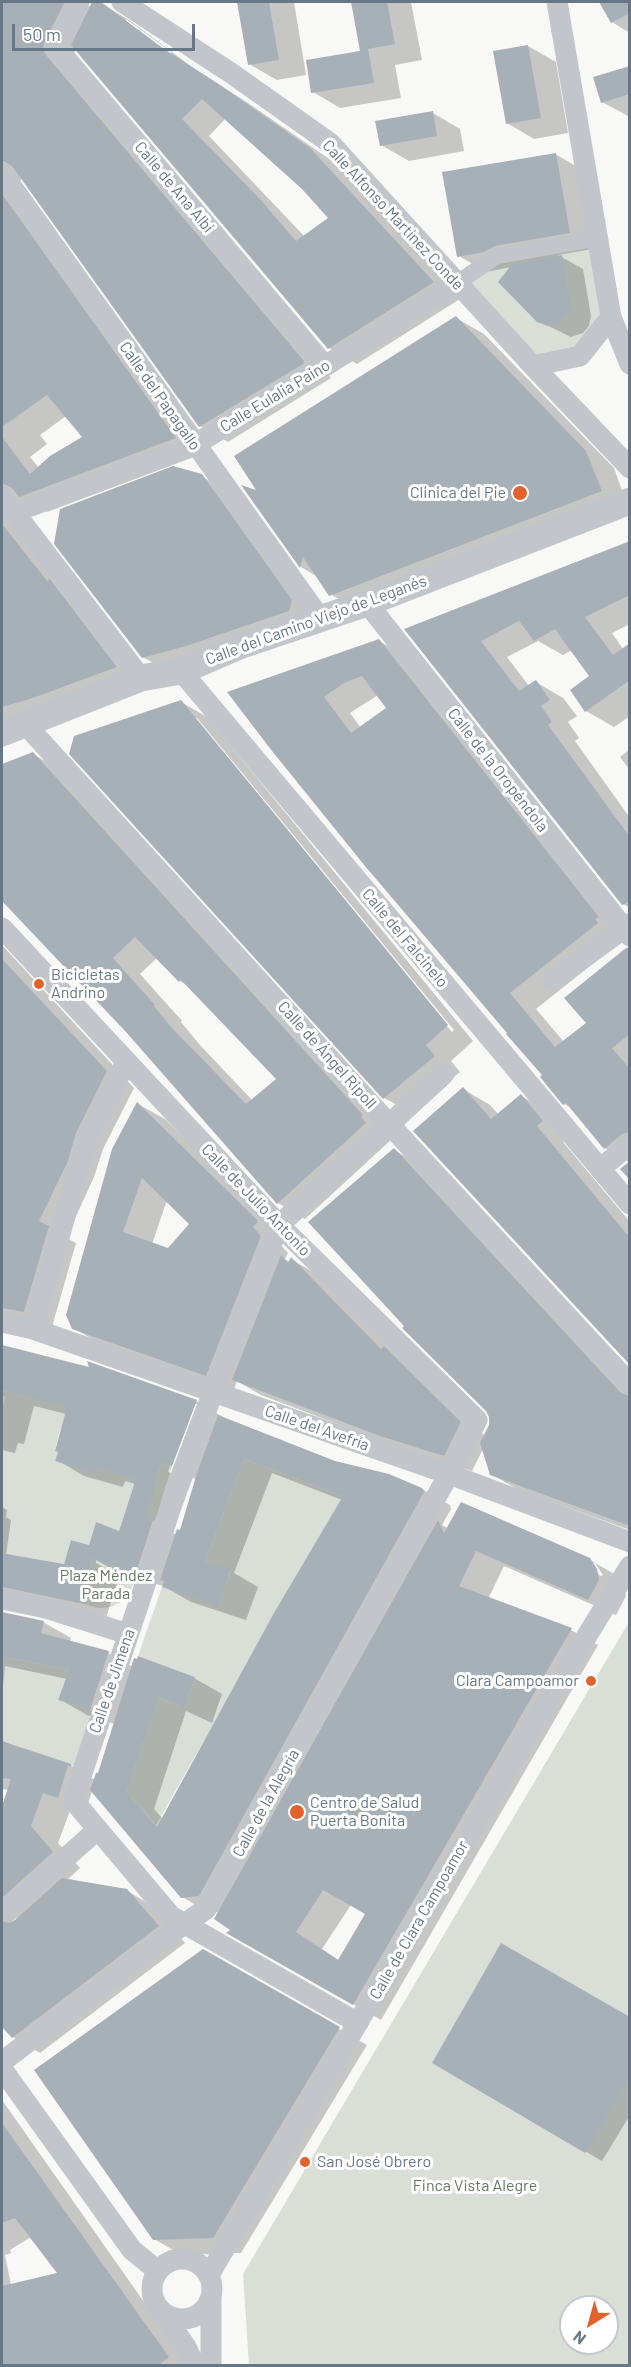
<!DOCTYPE html>
<html>
<head>
<meta charset="utf-8">
<style>
  body { margin:0 }
  #map { position:relative; width:631px; height:2367px; overflow:hidden; background:#f8f8f6; font-family:Barlow,sans-serif }
  canvas { display:block }
  .frame { position:absolute; inset:0; border:3px solid #687786; pointer-events:none }
  .north { position:absolute; left:559px; top:2295px; width:60px; height:60px; box-sizing:border-box; background:#fff; border:2px solid #c3c9cf; border-radius:50%; rotate:217deg; font-size:16px; font-weight:700; line-height:24px; text-align:center; color:#687786 }
  .north::after { content:''; display:block; margin:auto; width:21px; height:27px; background:#e1622d; clip-path:polygon(50% 0,100% 100%,50% 72%,0 100%) }
  .scale { position:absolute; left:12px; top:24px; width:183px; height:27px; box-sizing:border-box; border:3px solid #687786; border-top:0; padding-left:8px; font-size:18px; line-height:21px; white-space:nowrap; color:#687786; -webkit-text-stroke:4px #fff; paint-order:stroke }
</style>
</head>
<body>
<div id="map">
<canvas width="631" height="2367"></canvas>
<div class="frame"></div>
<div class="north">N</div>
<div class="scale">50 m</div>
</div>
<script>
const ctx = document.querySelector('canvas').getContext('2d');
ctx.lineJoin = 'round';
function paint(path, color) { ctx.fillStyle = color; ctx.fill(path, 'evenodd'); }
const shape = rows => new Path2D(rows.map(r => 'M' + r).join(''));
function trace(path, color, width, dash) { ctx.strokeStyle = color; ctx.lineWidth = width; ctx.lineCap = dash ? 'butt' : 'round'; ctx.setLineDash(dash || []); ctx.stroke(path); }
function write(font, color, halo, rows, align = 'center') {
  ctx.font = font + ' Barlow,sans-serif'; ctx.lineWidth = 6; ctx.setLineDash([]); ctx.textBaseline = 'middle'; ctx.strokeStyle = halo; ctx.fillStyle = color; for (const [text, x, y, turn = 0] of rows) {
    ctx.save(); ctx.translate(x, y); ctx.rotate((+turn || 0) * Math.PI / 180); ctx.textAlign = isNaN(turn) ? turn : align; if (halo) ctx.strokeText(text, 0, 0); ctx.fillText(text, 0, 0); ctx.restore();
  }
}
paint(shape([
  [599,238,611,317,580,356,533,366,457,283,497,256],
  [2,1390,73,1408,60,1430,55,1450,58,1452,55,1461,98,1464,155,1484,161,1463,172,1466,155,1521,126,1510,119,1531,96,1523,89,1545,71,1540,64,1564,2,1553,2,1412,5,1397,2,1396],
  [244,1459,343,1496,156,1825,127,1792,159,1697,184,1708,195,1677,138,1656,162,1587,218,1605,231,1570,205,1561],
  [92,1559,137,1573,130,1592,121,1602,111,1607,98,1608,79,1603],
  [629,1622,629,2365,249,2365,243,2274],
  [571,2307,607,2307,607,2343,571,2343],
  [2,1656,69,1670,58,1700,101,1713,83,1770,12,1744,2,1743]
]), '#d9dfd7');
paint(shape([
  [2,2,82,2,91,7,102,4,129,20,192,67,248,103,338,165,460,299,357,364,329,348,76,49,72,57,73,72,331,378,228,442,200,426,22,177,16,190,202,454,47,512,26,500,17,508,143,683,2,733],
  [126,19,171,52,169,55,126,23],
  [226,118,303,188,330,218,305,237,209,136],
  [66,416,84,438,39,468,30,457,47,444,40,435],
  [239,2,294,2,306,75,277,80,249,64],
  [353,2,411,2,422,60,395,65,401,98,340,108,313,92,362,52],
  [600,2,630,2,630,33,612,22],
  [528,46,556,62,568,133,534,139,507,123],
  [630,67,630,117,602,102],
  [433,113,460,129,464,151,409,161,381,145],
  [555,154,583,170,597,248,558,255,583,269,591,316,589,326,583,333,571,337,538,321,511,267,486,272,459,256],
  [456,318,484,334,614,468,628,507,358,610,330,594,318,577,301,567,245,488,259,492],
  [201,476,225,490,315,615,167,671,143,657],
  [630,543,630,624,612,633,623,649,630,645,630,716,614,727,586,711,591,677,572,650,563,655,538,641,507,657,529,686,536,682,563,698,577,716,568,722,579,738,575,741,630,818,630,908,623,904,406,630],
  [379,641,406,656,624,939,536,1009,564,1042,588,1023,630,953,630,1178,629,1162,605,1148,572,1108,564,1104,544,1076,230,692],
  [378,695,388,708,361,728,350,713],
  [181,702,207,717,473,1041,451,1061,460,1072,410,1112,384,1098],
  [193,718,197,718,454,1030,452,1032],
  [630,749,630,770,620,757],
  [33,754,60,770,392,1139,305,1219,278,1203,127,1031,2,899,2,767],
  [157,958,180,981,187,985,278,1079,253,1101,199,1044,181,1022,182,1021,140,974],
  [2,945,134,1088,103,1149,94,1177,66,1238,76,1243,52,1327,2,1317],
  [463,1089,490,1105,499,1115,521,1096,548,1111,569,1137,563,1142,630,1222,630,1363],
  [138,1104,165,1119,285,1238,280,1244,288,1253,285,1259,290,1262,291,1259,318,1275,485,1436,490,1426,491,1417,394,1150,421,1165,630,1390,630,1530,519,1490,491,1474,483,1449,472,1471,409,1451,261,1395,237,1381,234,1390,101,1344,73,1328],
  [167,1200,191,1224,169,1250,152,1244],
  [2,1346,92,1369,196,1401,223,1417,223,1418,335,1462,422,1489,450,1505,451,1509,442,1525,448,1528,590,1560,595,1563,591,1563,600,1576,603,1575,595,1563,618,1576,624,1586,626,1596,616,1615,504,1566,488,1599,571,1630,598,1645,381,2020,229,1933,233,1929,220,1912,210,1913,182,1897,92,1791,85,1813,71,1808,58,1843,80,1868,66,1881,126,1890,154,1907,185,1943,40,2053,13,2037,2,2025,2,1942,22,1925,16,1918,2,1931,2,1846,8,1840,2,1836,2,1810,9,1790,2,1789,2,1745,12,1746,71,1766,95,1780,99,1775,115,1724,87,1715,59,1699,67,1679,5,1666,2,1697,2,1619,43,1622,71,1638,70,1642,109,1653,133,1667,194,1678,222,1694,212,1723,186,1711,154,1809,163,1819,342,1500,272,1473,234,1573,258,1587,246,1620,191,1602,163,1586,121,1574,96,1560,96,1563,119,1576,106,1618,2,1599,2,1507,7,1510,6,1517,11,1520,6,1555,65,1566,90,1547,120,1533,135,1484,125,1481,123,1487,84,1476,57,1460,66,1414,34,1406,24,1444,18,1443,15,1453,2,1450],
  [194,1404,197,1404,171,1473,168,1472],
  [189,1477,197,1479,181,1532,177,1535,173,1533],
  [351,1905,367,1914,340,1961,322,1949],
  [203,1951,367,2045,241,2253,182,2255,154,2239],
  [630,2019,630,2115,602,2161,434,2063],
  [2,2100,189,2366,2,2366],
  [31,2237,59,2274,11,2285,5,2255,11,2253,10,2250]
]), '#0003');
paint(shape([
  [2,2,65,2,45,41,43,48,46,55,304,361,303,364,199,427,12,166,2,160],
  [92,2,101,2,164,49,220,85,310,148,434,282,328,349,71,45],
  [202,99,302,189,328,218,296,241,259,198,182,119],
  [237,2,269,2,279,60,248,65],
  [351,2,387,2,395,44,368,49,374,83,311,93,306,60,360,51],
  [599,2,630,2,630,13,611,23],
  [528,45,541,118,506,124,493,51],
  [630,66,630,94,601,103,593,77],
  [433,111,437,136,380,146,375,121],
  [556,153,570,233,495,246,484,252,457,257,442,172],
  [2,194,176,438,19,497,12,488,2,483,2,437,30,474,50,456,82,437,47,395,2,427],
  [562,255,570,303,568,313,561,322,548,326,537,322,498,282,512,264],
  [456,316,586,451,602,491,329,596,303,557,300,568,241,485,256,490,234,456],
  [173,466,202,474,292,600,289,611,186,646,142,658,54,544,60,509],
  [2,524,48,582,49,578,117,667,30,699,2,707],
  [630,541,630,595,585,617,613,655,630,643,630,680,585,712,570,690,589,676,555,629,534,641,519,621,481,641,519,691,536,680,550,700,541,706,552,722,548,725,630,837,630,902,622,905,404,629],
  [379,639,599,917,595,919,598,923,510,993,555,1047,586,1023,564,998,626,948,630,948,630,1034,612,1048,630,1069,630,1132,622,1134,604,1149,566,1103,563,1105,540,1077,542,1075,506,1034,507,1033,365,866,272,751,227,692],
  [362,676,386,708,351,733,324,697,344,683],
  [181,700,448,1025,426,1045,435,1056,383,1099,69,754,74,736],
  [33,752,363,1115,361,1117,366,1123,277,1204,126,1032,2,901,2,764],
  [135,937,179,982,181,980,276,1079,246,1104,171,1027,154,1006,155,1005,113,958],
  [2,959,107,1071,76,1133,68,1161,39,1221,49,1226,24,1312,2,1308],
  [463,1087,491,1119,521,1094,543,1121,537,1126,630,1238,630,1365,413,1131],
  [137,1102,258,1221,253,1227,261,1236,206,1376,72,1329,66,1315,112,1149],
  [142,1178,189,1224,168,1248,123,1232],
  [394,1148,621,1393,630,1396,630,1526,490,1475,480,1443,489,1425,489,1417,486,1411,402,1328,404,1326,308,1222],
  [630,1161,630,1180,620,1169],
  [281,1255,288,1263,291,1257,381,1349,384,1346,461,1422,444,1456,380,1436,232,1380],
  [2,1345,89,1367,87,1361,197,1400,172,1466,161,1463,146,1517,153,1520,136,1573,92,1559,79,1603,2,1587,2,1553,64,1564,71,1540,89,1545,96,1522,119,1531,136,1479,98,1467,96,1473,55,1461,58,1452,55,1451,67,1407,2,1390],
  [218,1415,335,1461,389,1474,422,1488,424,1492,199,1896,181,1898,90,1790,96,1773,98,1773,134,1658,137,1659,138,1656,195,1677,184,1708,159,1697,127,1792,157,1827,274,1613,343,1496,244,1459,205,1561,231,1569,218,1606,162,1587,164,1581,160,1580,177,1529,180,1530,197,1473],
  [461,1502,590,1558,597,1569,599,1580,588,1600,476,1551,459,1586,572,1628,353,2005,226,1933,230,1930,214,1919,438,1520,444,1533],
  [323,1890,365,1914,338,1960,296,1932],
  [2,1612,44,1621,41,1633,109,1651,90,1710,58,1700,69,1670,2,1656],
  [2,1741,71,1764,71,1767,68,1765,58,1798,43,1793,31,1826,53,1852,2,1898,2,1806,11,1779,2,1778],
  [62,1878,127,1889,159,1926,12,2038,2,2027,2,1921,9,1923,15,1920],
  [501,1943,630,2017,630,2077,585,2153,432,2063],
  [203,1949,340,2027,213,2238,153,2240,34,2070],
  [2,2123,169,2357,157,2366,2,2366,2,2286,57,2273,15,2218,2,2223]
]), '#a8b0b7');
trace(shape([
  [457,283,497,256,599,238]
]), '#c2c5c9', 16);
trace(shape([
  [79,2,56,47,325,366],
  [122,2,231,73,330,143,533,366,630,468],
  [557,2,611,317,630,364],
  [2,173,320,618],
  [533,366,580,356,611,317],
  [2,496,141,678],
  [15,512,194,445,325,366,457,283],
  [367,603,630,936],
  [181,671,630,1204],
  [26,725,388,1123,630,1384],
  [2,928,279,1225,477,1420,449,1474,206,1909,167,1936,2,2062],
  [553,980,630,924],
  [600,1169,630,1144],
  [2,1322,33,1329,449,1474,630,1542],
  [33,1329,87,1139,126,1062],
  [2,1599,46,1608,128,1634],
  [7,1910,97,1830],
  [358,2023,171,1916,73,1800,172,1504,213,1392,279,1225,444,1074],
  [2,2069,132,2250,158,2271],
  '152 2289a30 30 0 1 1 60 0a30 30 0 1 1-60 0Z',
  [209,2275,567,1668,630,1566],
  [211,2297,211,2366],
  [162,2312,186,2347,195,2366]
]), '#c2c5c9', 21);
trace(shape([
  [2,733,141,678,181,671,239,646,367,603,630,501]
]), '#c2c5c9', 27);
for (const [x, y, r, color] of [
  [520,493,8,"#e1622d"],
  [39,984,6,"#e1622d"],
  [591,1681,6,"#e1622d"],
  [297,1812,8,"#e1622d"],
  [305,2162,6,"#e1622d"]
]) { const dot = new Path2D(); dot.arc(x, y, r, 0, 2 * Math.PI); ctx.fillStyle = color; ctx.fill(dot); trace(dot, '#fff', 2); }
write('16px', '#687786', '#fff', [
  ["Calle de Ana Albí",174,187,50],
  ["Calle Alfonso Martínez Conde",393,215,47],
  ["Calle del Papagallo",160,396,55],
  ["Calle Eulalia Paino",275,396,-31],
  ["Calle del Camino Viejo de Leganés",316,620,-20],
  ["Calle de la Oropéndola",498,770,52],
  ["Calle del Falcinelo",405,938,50],
  ["Calle de Ángel Ripoll",327,1055,48],
  ["Calle de Julio Antonio",256,1200,46],
  ["Calle del Avefría",317,1428,19],
  ["Calle de Jimena",112,1681,-71],
  ["Calle de la Alegría",266,1803,-61],
  ["Calle de Clara Campoamor",419,1920,-60]
]);
write('16px', '#687786', '#fff', [
  ["Clinica del Pie",506,493,"right"],
  ["Bicicletas",51,975],
  ["Andrino",51,993],
  ["Clara Campoamor",579,1681,"right"],
  ["Centro de Salud",310,1803],
  ["Puerta Bonita",310,1821],
  ["San José Obrero",317,2162]
], 'left');
write('16px', '#667862', '#fff', [
  ["Plaza Méndez",106,1576],
  ["Parada",106,1594],
  ["Finca Vista Alegre",475,2186]
]);
</script>
</body>
</html>
